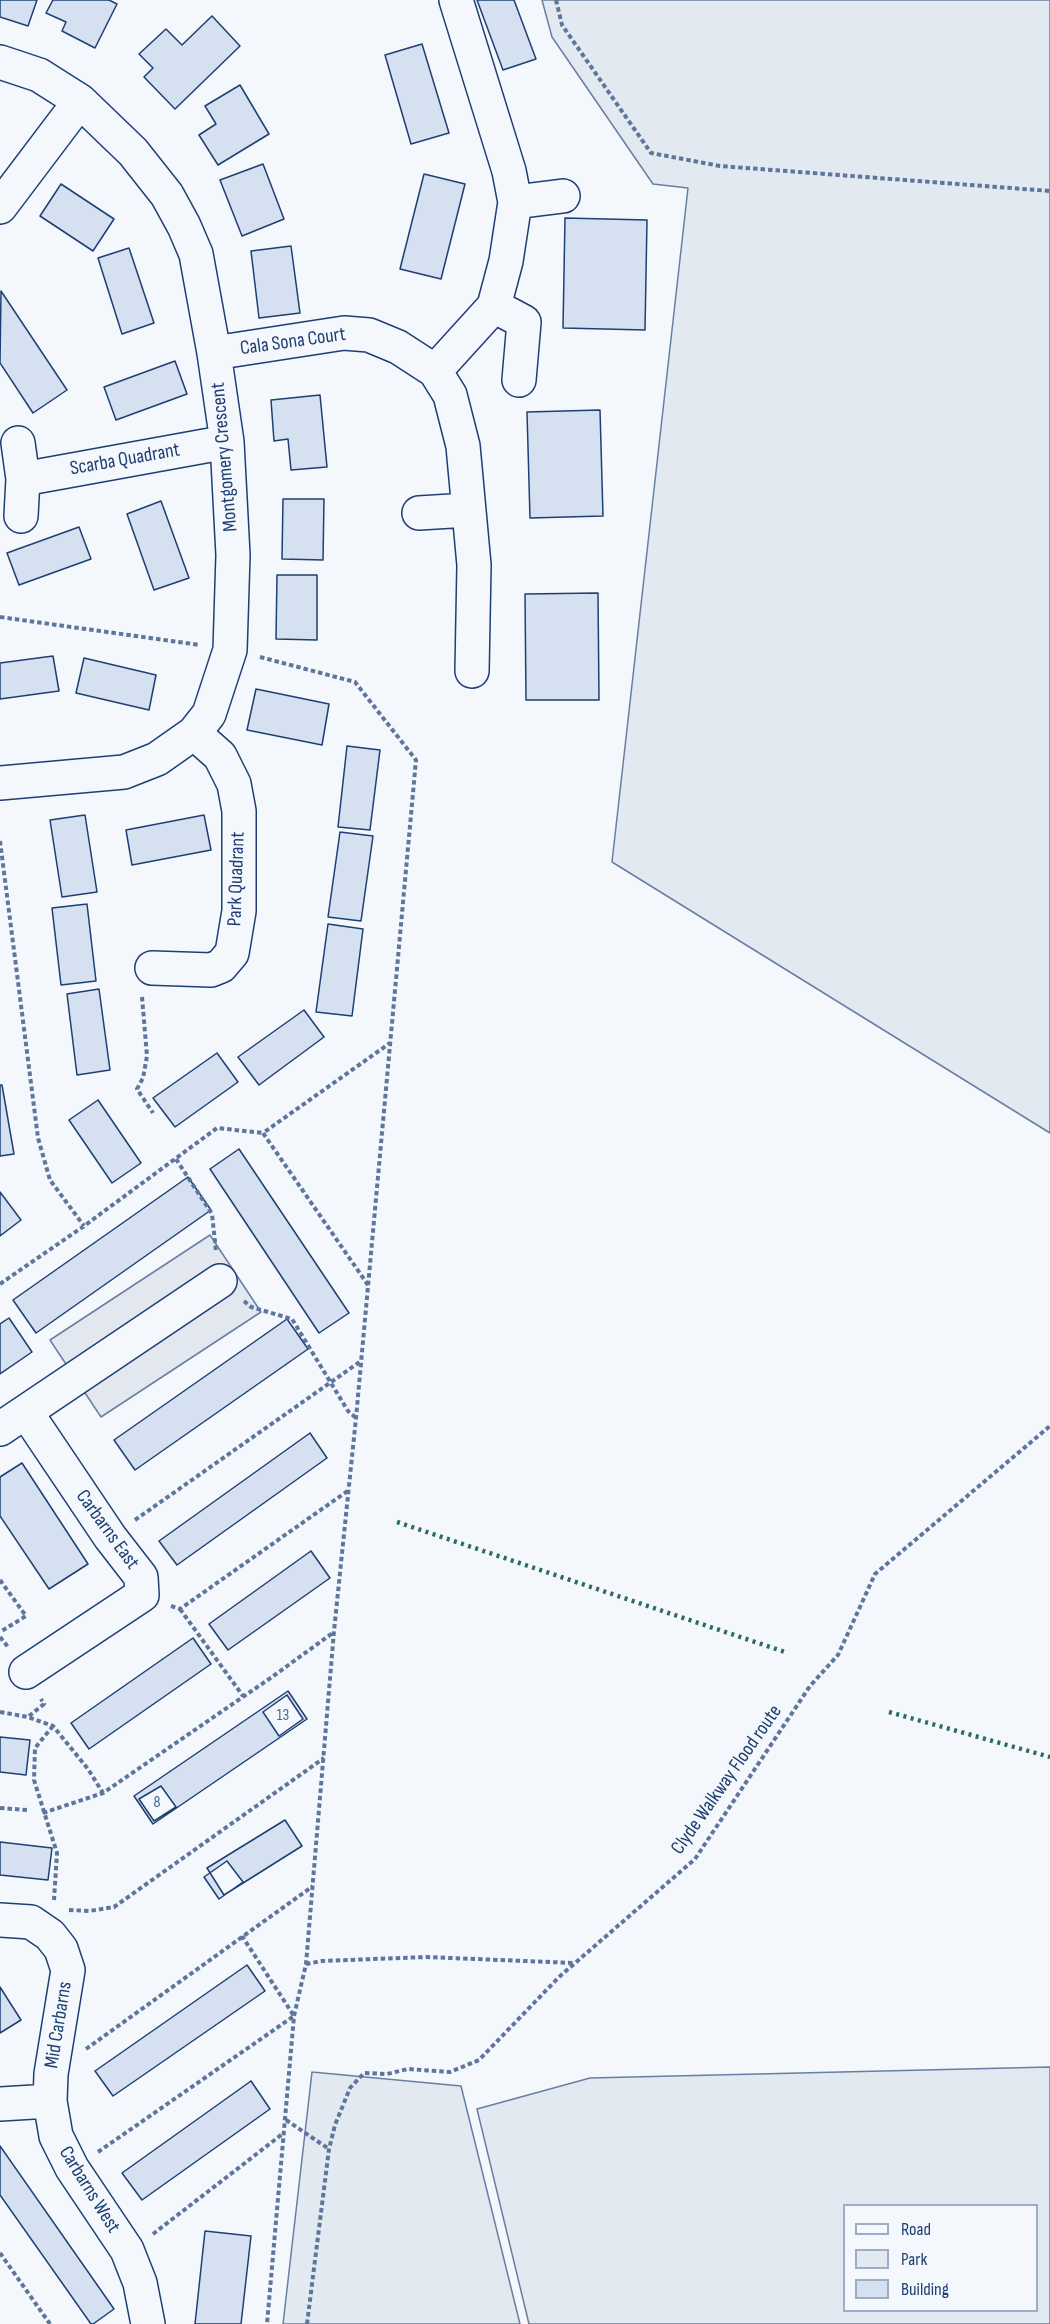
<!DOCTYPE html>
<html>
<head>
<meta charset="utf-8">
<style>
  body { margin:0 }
  #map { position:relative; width:1050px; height:2324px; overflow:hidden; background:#f4f7fb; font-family:"Sofia Sans Condensed",sans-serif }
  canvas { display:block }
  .legend { position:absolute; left:843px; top:2204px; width:195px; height:108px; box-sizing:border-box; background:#f4f7fb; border:2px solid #9eadc5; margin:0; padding:8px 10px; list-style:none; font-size:18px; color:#1d3f73 }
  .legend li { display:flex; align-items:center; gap:12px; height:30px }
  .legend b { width:30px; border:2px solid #9eadc5 }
</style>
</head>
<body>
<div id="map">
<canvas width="1050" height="2324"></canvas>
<ul class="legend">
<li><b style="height:8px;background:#f4f7fb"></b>Road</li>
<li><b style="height:16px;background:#e3e9f0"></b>Park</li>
<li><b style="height:16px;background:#d5e0f0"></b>Building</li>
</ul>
</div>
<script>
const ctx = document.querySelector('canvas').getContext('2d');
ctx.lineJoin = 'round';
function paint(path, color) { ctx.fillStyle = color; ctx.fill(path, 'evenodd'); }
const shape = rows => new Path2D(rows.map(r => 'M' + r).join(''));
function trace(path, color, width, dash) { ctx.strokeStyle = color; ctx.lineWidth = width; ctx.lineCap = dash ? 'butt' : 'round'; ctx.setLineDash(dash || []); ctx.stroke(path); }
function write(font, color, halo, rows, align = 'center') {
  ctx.font = font + ' "Sofia Sans Condensed",sans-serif'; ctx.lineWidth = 4.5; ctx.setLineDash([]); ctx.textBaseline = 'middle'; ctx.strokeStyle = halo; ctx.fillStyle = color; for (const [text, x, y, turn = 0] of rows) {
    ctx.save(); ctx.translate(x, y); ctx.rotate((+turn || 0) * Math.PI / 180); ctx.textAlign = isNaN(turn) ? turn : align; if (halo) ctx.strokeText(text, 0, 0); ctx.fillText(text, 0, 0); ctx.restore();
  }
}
const green = shape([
  [542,0,1050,0,1050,1133,612,862,688,188,653,184,552,37,542,0],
  [1050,2067,1050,2324,529,2324,477,2109,590,2078,1050,2067],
  [844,2206,1036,2206,1036,2310,844,2310,844,2206],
  [312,2072,461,2086,520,2324,283,2324,312,2072]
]);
paint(green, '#e3e9f0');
trace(green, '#687fa3', 1.5);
const parking = shape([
  [210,1235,261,1312,101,1417,50,1340,210,1235]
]);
paint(parking, '#e3e8f0');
trace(parking, '#687fa3', 1.5);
const building = shape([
  [0,0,37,0,28,26,0,17,0,0],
  [53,0,109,0,117,4,95,48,62,31,66,22,46,13,53,0],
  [477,0,514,0,536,59,503,70,477,0],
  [212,16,240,46,175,109,144,77,153,68,139,54,166,29,182,45,212,16],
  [422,44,449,133,411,144,385,55,422,44],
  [240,85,269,134,218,165,199,135,216,124,205,106,240,85],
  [263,164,284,219,242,236,220,180,263,164],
  [424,174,465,184,441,279,400,269,424,174],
  [61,184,114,219,93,251,40,216,61,184],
  [565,218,647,220,645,330,563,328,565,218],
  [291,246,300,313,259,318,251,251,291,246],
  [129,248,154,323,122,334,98,258,129,248],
  [1,291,67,390,33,413,0,363,1,291],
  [175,361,187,394,116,420,104,387,175,361],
  [320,395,327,467,291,470,288,439,274,441,271,400,320,395],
  [600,410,603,516,530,518,527,412,600,410],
  [283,499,324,499,323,560,282,559,283,499],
  [161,501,189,578,154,590,127,514,161,501],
  [79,527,91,559,19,585,7,553,79,527],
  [277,575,317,575,317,640,276,639,277,575],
  [598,593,599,700,526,700,525,594,598,593],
  [53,656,59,691,0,699,0,663,53,656],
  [84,658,156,675,149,710,76,693,84,658],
  [256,689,329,704,322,745,247,730,256,689],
  [347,746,380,750,370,830,338,827,347,746],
  [85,815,97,892,62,897,50,820,85,815],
  [204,815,211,850,132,865,126,830,204,815],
  [340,832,373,836,361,921,328,917,340,832],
  [87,904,96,981,61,985,52,908,87,904],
  [328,924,363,929,352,1016,316,1012,328,924],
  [99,989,110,1070,77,1075,67,994,99,989],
  [304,1010,324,1037,259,1085,238,1057,304,1010],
  [217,1053,238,1082,175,1127,153,1098,217,1053],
  [0,1085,2,1085,14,1154,0,1156,0,1085],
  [98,1100,141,1163,112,1183,69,1120,98,1100],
  [239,1149,349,1313,319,1333,210,1169,239,1149],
  [188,1177,211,1210,36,1333,13,1300,188,1177],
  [0,1192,21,1220,0,1236,0,1192],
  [9,1318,32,1352,0,1374,0,1324,9,1318],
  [287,1319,308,1349,135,1470,114,1440,287,1319],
  [310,1433,327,1458,177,1565,159,1541,310,1433],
  [22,1463,88,1564,49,1589,0,1516,0,1477,22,1463],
  [311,1551,330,1578,228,1650,209,1624,311,1551],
  [193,1638,211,1664,89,1749,71,1723,193,1638],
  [288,1691,307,1719,153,1824,134,1796,288,1691],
  [287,1695,303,1719,279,1736,263,1712,287,1695],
  [0,1737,30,1740,26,1775,0,1772,0,1737],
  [161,1786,176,1807,154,1821,139,1799,161,1786],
  [285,1820,302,1846,224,1895,207,1868,285,1820],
  [0,1842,52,1848,48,1880,0,1875,0,1842],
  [227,1861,243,1882,219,1899,204,1877,227,1861],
  [247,1965,265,1991,113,2096,95,2071,247,1965],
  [0,1987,21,2020,0,2033,0,1987],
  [251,2081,270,2109,142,2200,122,2173,251,2081],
  [0,2146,114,2309,93,2324,91,2324,0,2195,0,2146],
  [205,2231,251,2236,241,2324,195,2324,205,2231]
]);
paint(building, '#d5e0f0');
trace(building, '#1d3f73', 1.5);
const minor = shape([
  [0,62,39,75,80,101,133,152,167,195,184,226,196,254,214,353,227,442,233,555,230,650,209,714,194,733,157,759,124,772,0,783],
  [515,202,563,196],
  [0,207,80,101],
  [494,306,524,322,519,380],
  [214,353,344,333,369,335,398,347,435,371,450,395,463,446,474,565,472,671],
  [435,371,494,306,506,261,515,202,509,171,456,0],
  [18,443,23,479,21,516],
  [23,479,227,442],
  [419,513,468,510],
  [152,968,211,970,221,966,232,953,239,911,239,811,234,784,220,756,194,733],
  [26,1412,110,1537,141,1577,142,1595,26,1672],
  [0,1429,220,1281],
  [0,1920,31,1922,50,1935,61,1949,68,1970,51,2074,50,2101],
  [0,2104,50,2101,56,2136,72,2168,127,2250,140,2283,148,2324]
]);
trace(minor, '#1d3f73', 36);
trace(shape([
  [556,0,562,25,651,153,720,166,1050,191],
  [0,617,200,645],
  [260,657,355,682,416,760,356,1418,334,1631,306,1964,294,2016,267,2324],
  [0,841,38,1138,50,1180,84,1226],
  [142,997,147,1056,143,1078,137,1089,153,1113],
  [176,1159,212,1214,216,1251],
  [0,1284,84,1226,217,1128,263,1133],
  [368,1285,263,1133,390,1043],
  [244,1301,251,1307,292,1319,348,1411,355,1417],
  [135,1520,361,1361],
  [0,1580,26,1616,0,1632],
  [171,1606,180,1609,349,1490],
  [180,1609,243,1696],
  [0,1637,8,1647],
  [0,1712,28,1717,53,1726,88,1769,103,1793],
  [29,1716,44,1704,41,1699],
  [53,1726,35,1748,34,1780,57,1853,54,1900],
  [0,1808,27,1810],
  [43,1813,103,1793,272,1677,334,1632],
  [69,1910,89,1911,114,1907,324,1758],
  [306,1964,322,1961,426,1957,574,1963],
  [86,2049,313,1886],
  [286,2120,329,2149],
  [98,2152,294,2016,242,1936],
  [153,2234,285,2132],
  [0,2253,50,2324],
  [307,2324,329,2149,335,2125,350,2088,364,2073,387,2074,408,2069,450,2072,479,2060,559,1977,695,1859,810,1686,838,1655,875,1574,1050,1426]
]), '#5e769c', 4, [4.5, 3]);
trace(minor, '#f4f7fb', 33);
trace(shape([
  [397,1522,788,1653],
  [889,1712,1050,1757]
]), '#2c6c60', 4.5, [3, 4.5]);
write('16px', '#4b6792', null, [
  ["13",283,1716],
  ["8",157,1803]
]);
write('20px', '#1d3f73', '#f4f7fb', [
  ["Cala Sona Court",293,342,-8],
  ["Montgomery Crescent",225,457,-95],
  ["Scarba Quadrant",125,460,-10],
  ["Park Quadrant",237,879,-88],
  ["Carbarns East",107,1530,54],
  ["Clyde Walkway Flood route",727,1780,-55],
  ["Mid Carbarns",59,2025,-81],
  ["Carbarns West",89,2190,58]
]);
</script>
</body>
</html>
